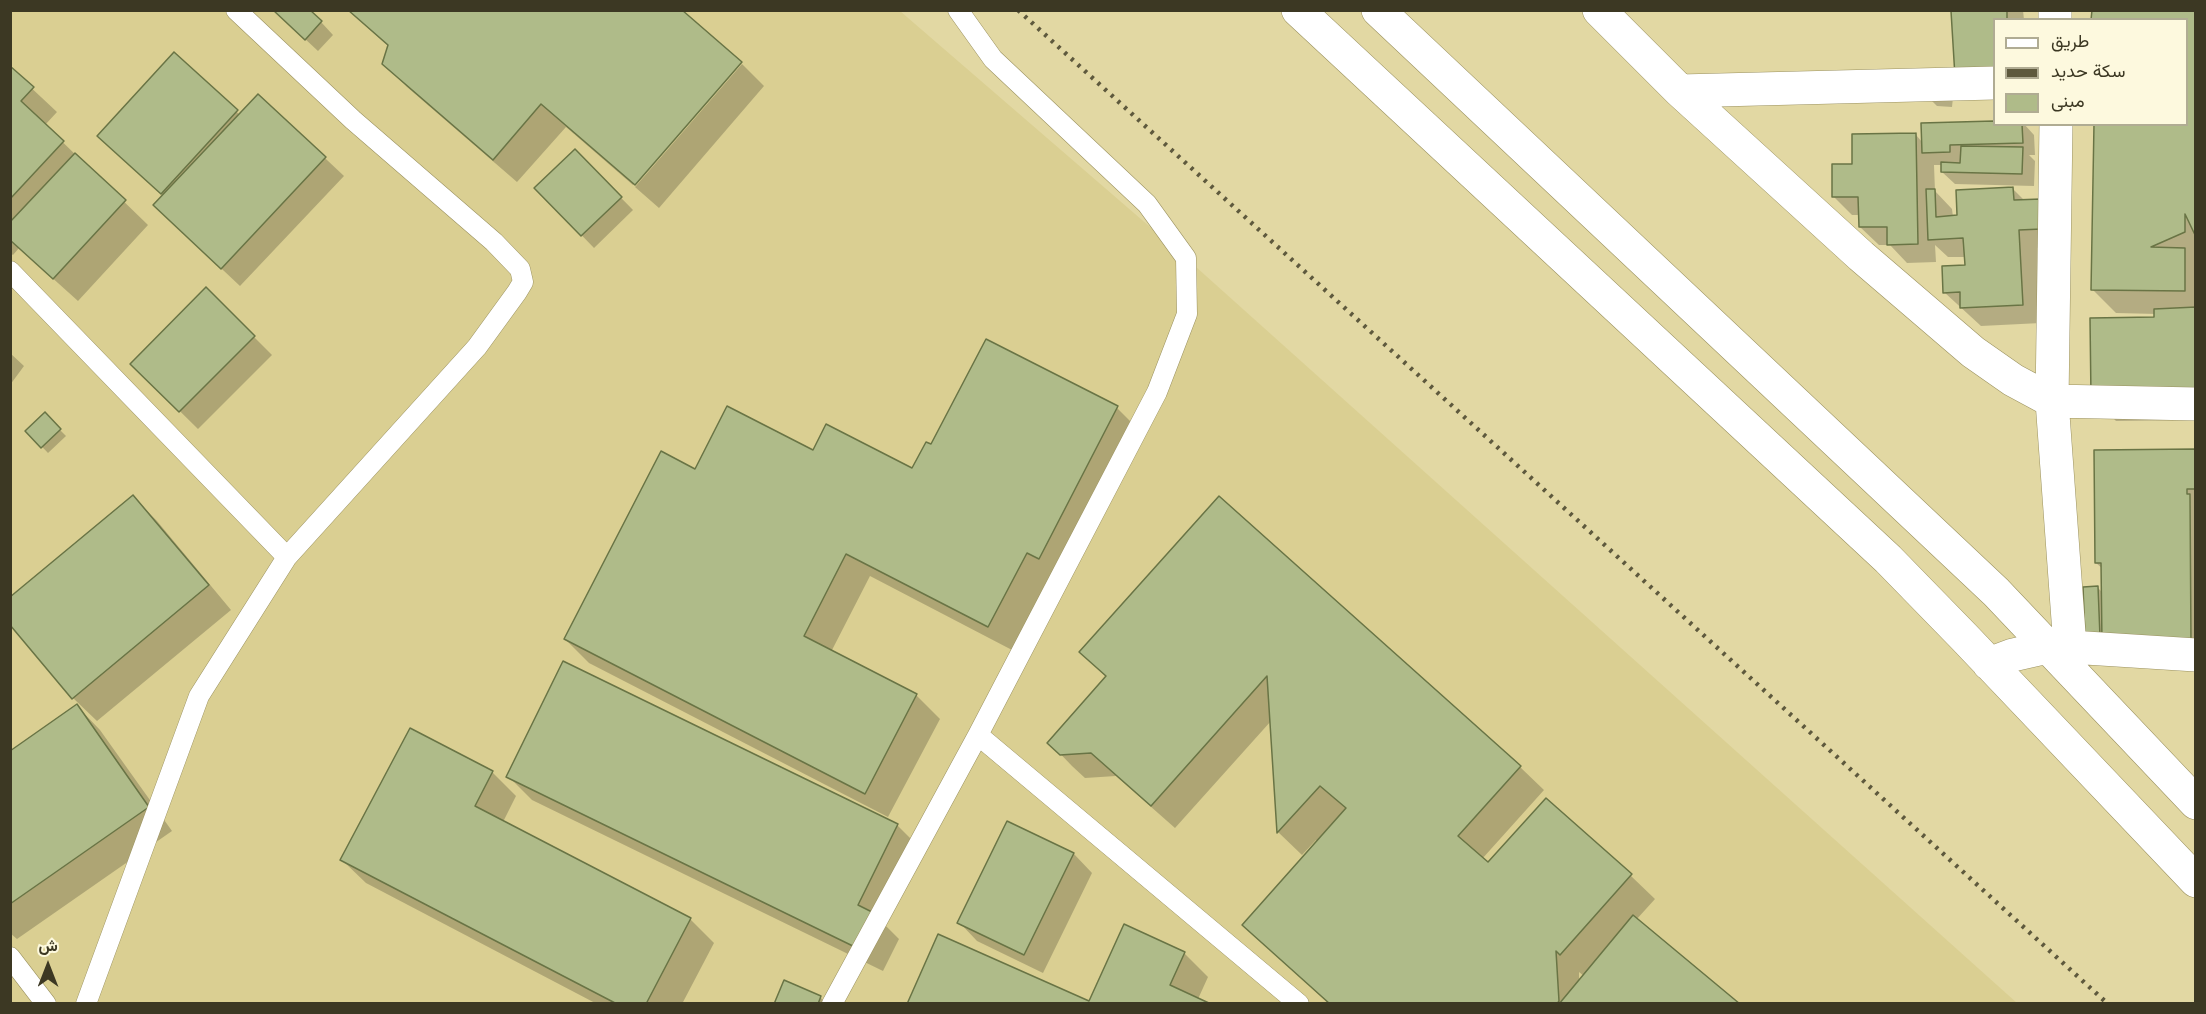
<!DOCTYPE html>
<html>
<head>
<meta charset="utf-8">
<style>
  body { margin:0 }
  #map { position:relative; width:2206px; height:1014px; overflow:hidden; background:#e2d8a3; font-family:Georgia,Vazirmatn,serif }
  canvas { display:block }
  .frame { position:absolute; inset:0; border:12px solid #3c3823; pointer-events:none }
  .legend { position:absolute; left:1993px; top:18px; width:195px; height:108px; box-sizing:border-box; background:#fdf9de; border:2px solid #b0ac93; margin:0; padding:8px 10px; list-style:none; font-size:18px; color:#3c3823 }
  .legend li { display:flex; align-items:center; gap:12px; height:30px }
  .legend b { width:30px; border:2px solid #b0ac93 }
  .north { position:absolute; left:18px; top:936px; width:60px; height:60px; -webkit-text-stroke:4px #fdf9de; paint-order:stroke; rotate:0deg; font-size:16px; font-weight:700; line-height:24px; text-align:center; color:#3c3823 }
  .north::after { content:''; display:block; margin:auto; width:21px; height:27px; background:#3c3823; clip-path:polygon(50% 0,100% 100%,50% 72%,0 100%) }
</style>
</head>
<body>
<div id="map">
<canvas width="2206" height="1014"></canvas>
<div class="frame"></div>
<ul class="legend">
<li><b style="height:8px;background:#fff"></b>طريق</li>
<li><b style="height:8px;background:#5e593d"></b>سكة حديد</li>
<li><b style="height:16px;background:#afbb89"></b>مبنى</li>
</ul>
<div class="north">ش</div>
</div>
<script>
const ctx = document.querySelector('canvas').getContext('2d');
ctx.lineJoin = 'round';
function paint(path, color) { ctx.fillStyle = color; ctx.fill(path, 'evenodd'); }
const shape = rows => new Path2D(rows.map(r => 'M' + r).join(''));
function trace(path, color, width, dash) { ctx.strokeStyle = color; ctx.lineWidth = width; ctx.lineCap = dash ? 'butt' : 'round'; ctx.setLineDash(dash || []); ctx.stroke(path); }
paint(shape([
  [10,11,900,11,1186,258,2017,1003,11,1003]
]), '#dacf92');
paint(shape([
  [274,10,321,22,333,35,318,51],
  [348,10,680,10,739,62,633,185,566,127,517,182,407,87,384,63,389,47],
  [1962,10,2023,10,2024,20,1994,20,1994,94],
  [2196,11,2196,420,2116,421,2093,398,2156,318,2156,314,2116,313,2092,289,2186,124],
  [174,54,240,115,259,96,344,176,240,286,174,224,164,196,117,154],
  [742,64,764,86,659,208,635,187],
  [10,68,57,112,45,125,148,225,78,301,19,248,13,255,10,253],
  [1954,88,1952,107,1937,106,1931,100],
  [1994,123,1994,124,2024,124,2034,135,2035,155,2029,155,2035,161,2034,186,1955,184,1942,172,1942,165,1934,165,1935,191,1952,209,1953,217,2013,189,2025,201,2060,247,2037,248,2041,323,1981,326,1944,292,1966,266,1966,257,1948,257,1935,245,1936,262,1907,263,1890,245,1879,245,1860,227,1860,215,1852,215,1834,197,1854,165,1916,135,1923,143,1923,125],
  [575,151,633,210,594,248,536,188],
  [206,289,272,355,198,429,132,364],
  [10,353,24,366,10,385],
  [1117,408,1140,431,1012,650,870,576,831,652,916,695,940,719,888,817,589,663,565,639,695,471,813,452,913,470,932,446],
  [45,415,66,436,48,453,27,431],
  [2196,451,2196,666,2093,643,2098,588,2103,593,2103,569,2096,563],
  [133,497,157,521,231,610,97,721,73,698],
  [1219,498,1520,767,1544,790,1482,859,1488,864,1546,800,1631,876,1655,899,1636,920,1737,1004,1329,1004,1244,925,1318,842,1316,840,1302,855,1278,832,1271,721,1175,828,1116,776,1085,778,1072,766,1049,742,1106,677,1081,652],
  [1579,972,1584,976,1579,981],
  [77,706,100,730,172,831,17,939,10,933,10,753],
  [492,772,516,796,503,822,690,919,714,943,682,1004,597,1004,366,883,342,860],
  [508,776,897,825,921,849,884,924,899,939,883,971,532,800],
  [1008,823,1074,854,1092,873,1043,973,977,941,959,922],
  [1184,953,1208,977,1198,999,1090,1003],
  [820,997,827,1004,775,1004]
]), '#0003');
const building = shape([
  [273,10,310,10,322,21,305,40,273,10],
  [348,10,682,10,742,62,635,185,541,104,493,160,382,64,388,45,348,10],
  [2007,10,2007,20,1994,20,1994,75,1955,77,1951,11,2007,10],
  [2092,10,2196,10,2196,237,2185,214,2185,232,2151,247,2185,248,2185,291,2091,290,2094,124,2186,124,2186,20,2091,20,2092,10],
  [174,52,238,110,161,194,97,136,174,52],
  [10,66,34,87,21,101,64,141,10,199,10,66],
  [258,94,326,157,221,269,153,205,258,94],
  [1994,121,1994,124,2022,124,2023,143,1950,145,1950,152,1922,153,1921,123,1994,121],
  [1916,133,1918,244,1887,245,1887,227,1859,227,1858,197,1832,197,1832,164,1852,164,1852,134,1916,133],
  [1961,146,2023,147,2022,174,1941,172,1941,162,1960,163,1961,146],
  [575,149,622,197,581,236,534,188,575,149],
  [75,153,126,200,53,279,10,240,10,222,75,153],
  [2013,187,2014,200,2041,199,2042,229,2019,230,2023,305,1960,308,1960,292,1943,293,1942,266,1965,265,1963,238,1928,240,1926,189,1935,189,1936,217,1957,215,1956,190,2013,187],
  [206,287,255,336,179,412,130,364,206,287],
  [2196,307,2196,397,2091,398,2090,318,2154,317,2154,309,2196,307],
  [986,339,1118,406,1039,559,1027,553,988,627,846,554,804,636,917,694,865,794,564,639,661,451,695,469,727,406,813,450,826,424,912,468,926,442,931,444,986,339],
  [45,412,61,429,41,448,25,431,45,412],
  [2196,449,2196,489,2187,489,2187,494,2190,494,2191,643,2102,644,2101,563,2095,563,2094,450,2196,449],
  [133,495,209,585,72,699,10,625,10,597,133,495],
  [1219,496,1521,766,1458,836,1488,862,1546,798,1632,874,1560,955,1556,951,1559,1001,1557,1004,1330,1004,1242,925,1346,808,1320,786,1277,833,1267,676,1151,806,1091,753,1060,755,1047,743,1106,676,1079,652,1219,496],
  [2098,586,2100,637,2085,638,2083,587,2098,586],
  [563,661,898,824,858,905,876,914,859,949,506,777,563,661],
  [77,704,149,807,10,904,10,751,77,704],
  [410,728,493,771,475,806,691,918,646,1004,617,1004,340,860,410,728],
  [1007,821,1074,853,1024,955,957,923,1007,821],
  [1633,915,1740,1004,1559,1004,1633,915],
  [1124,924,1185,952,1170,985,1211,1004,907,1004,938,934,1089,1001,1124,924],
  [784,980,821,996,818,1004,774,1004,784,980]
]);
paint(building, '#afbb89');
trace(building, '#697445', 1.5);
const lane = shape([
  [10,271,287,557],
  [978,735,1299,1004],
  [10,957,46,1004],
  [86,1004,199,696,287,557,477,347,517,292,523,282,520,269,494,242,353,120,236,10],
  [832,1004,978,735,1157,392,1187,314,1186,258,1147,204,993,59,958,10]
]);
const street = shape([
  [1298,10,1888,559,1965,638,2196,881],
  [1378,10,1996,592,2196,803],
  [1599,10,1680,91,1861,256,1973,352,2013,380,2052,401,2196,404],
  [2055,10,2055,20],
  [1680,91,1994,83],
  [2056,124,2052,401,2070,647],
  [1989,664,2013,655,2048,647,2070,647,2196,655]
]);
trace(lane, '#9b9260', 21);
trace(street, '#9b9260', 34);
trace(lane, '#fff', 20);
trace(street, '#fff', 33);
trace(shape([
  [1018,10,2108,1004]
]), '#5e593d', 4.5, [3, 6]);
</script>
</body>
</html>
